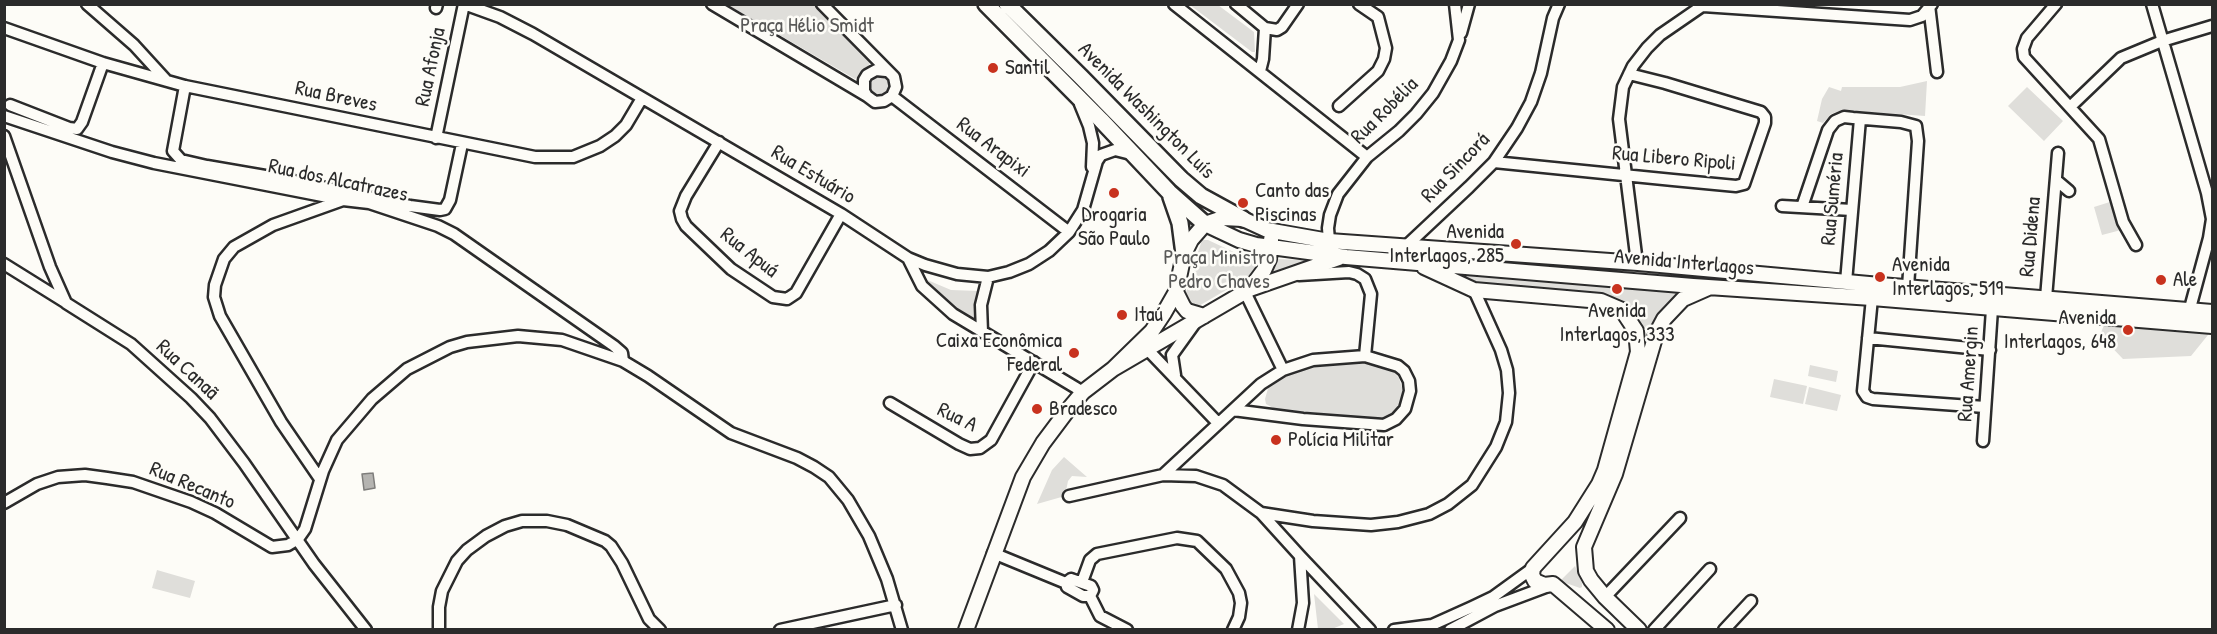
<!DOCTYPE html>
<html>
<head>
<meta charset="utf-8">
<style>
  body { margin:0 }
  #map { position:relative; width:2217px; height:634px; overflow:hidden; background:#fdfcf7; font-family:"Patrick Hand",sans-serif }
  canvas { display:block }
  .frame { position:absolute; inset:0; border:6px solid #2b2b2b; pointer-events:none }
</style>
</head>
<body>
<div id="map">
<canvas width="2217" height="634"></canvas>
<div class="frame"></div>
</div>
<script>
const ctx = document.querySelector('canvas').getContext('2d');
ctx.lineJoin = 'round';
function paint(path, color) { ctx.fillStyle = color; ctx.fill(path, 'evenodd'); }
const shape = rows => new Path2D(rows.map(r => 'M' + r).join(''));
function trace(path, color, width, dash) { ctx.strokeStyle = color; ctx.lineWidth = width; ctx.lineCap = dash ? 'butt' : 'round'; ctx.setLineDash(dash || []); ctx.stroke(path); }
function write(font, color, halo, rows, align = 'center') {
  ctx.font = font + ' "Patrick Hand",sans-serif'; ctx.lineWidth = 5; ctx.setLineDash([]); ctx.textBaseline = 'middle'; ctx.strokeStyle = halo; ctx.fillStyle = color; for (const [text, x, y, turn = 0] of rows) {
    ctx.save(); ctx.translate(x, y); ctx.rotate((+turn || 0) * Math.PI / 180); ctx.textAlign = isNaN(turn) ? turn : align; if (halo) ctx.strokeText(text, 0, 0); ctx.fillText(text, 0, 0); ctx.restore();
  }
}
paint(shape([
  [728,5,817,5,872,59,865,72,855,79],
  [1190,5,1218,5,1254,32,1255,52,1252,52],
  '869 85a11 11 0 1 1 22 0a11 11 0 1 1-22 0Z',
  [1927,81,1925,116,1842,110,1831,114,1823,123,1817,121,1822,99,1829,87,1841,91,1842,87,1900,87],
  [2027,87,2063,121,2044,141,2008,106],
  [2113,201,2121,230,2102,235,2094,207],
  [1202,240,1208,240,1238,254,1259,259,1250,276,1197,307,1189,304,1185,294,1193,277,1197,255],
  [1277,259,1302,260,1308,261,1270,276,1267,274],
  [1428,266,1684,292,1654,331,1639,328,1632,313,1607,297,1475,287],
  [925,279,951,290,979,291,973,322,945,303],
  [2106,320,2212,330,2191,356,2123,359,2100,335],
  [1333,362,1373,362,1392,370,1399,378,1403,391,1399,406,1389,417,1383,419,1275,409,1266,404,1265,399,1269,385,1284,374,1308,365],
  [1810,365,1838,371,1836,382,1808,376],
  [1774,379,1807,386,1803,404,1770,397],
  [1809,387,1841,395,1837,411,1805,404],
  [1064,457,1087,477,1072,476,1068,481,1065,496,1037,504,1052,470],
  [1575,566,1582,583,1582,587,1580,588,1560,581],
  [157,570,195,581,190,598,152,588],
  [1314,594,1344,624,1332,629,1318,629]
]), '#dfdeda');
const water = shape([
  [373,473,375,488,364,490,362,474,373,473]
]);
paint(water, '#b5b4b1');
trace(water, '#7e7d7b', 1.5);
const minor = shape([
  [87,4,134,45,166,80],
  [712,4,867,96],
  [822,4,894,77,896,87,892,96,884,101,875,102,867,96,864,91,864,80,867,75,876,70,886,71],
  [1174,4,1367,157],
  [1236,4,1265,28,1263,59,1260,71],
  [2056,4,2027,38,2023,49,2024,57,2099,139,2123,222,2136,245],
  [2152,4,2207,193,2212,219,2209,238,2186,323],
  [1929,5,1937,72],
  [1703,6,1910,20,1922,16,1932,4],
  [436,8,437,4],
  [4,28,103,63,185,86,535,157,573,157,600,146,615,136,626,125,642,98],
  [1265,28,1277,30,1282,27,1298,4],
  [1461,33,1469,4],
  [185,86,173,151,181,160,207,166,294,181,410,206,440,210,445,209,450,200,462,144],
  [892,96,1069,232],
  [1080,104,1089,126,1093,143,1092,167],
  [10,105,69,128,77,129,82,122,103,63],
  [1339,106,1378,71,1384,59,1386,48,1378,17,1359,4],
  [2070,107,2121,58,2162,41,2212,26],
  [4,116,112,152,154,163,343,200,369,203,438,226,454,234,614,346,622,353,623,361],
  [4,136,50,267,66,303,131,344,191,398,210,418,244,463,314,564,366,630],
  [436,138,464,4,500,17,533,34,841,214,908,258,922,286,953,314,1083,392],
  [719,142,686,196,680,211,682,219,686,226,731,269,773,297,787,299,796,293,841,214],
  [1494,162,1673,180,1736,186,1744,184,1765,123,1765,117,1761,112,1665,83,1629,74],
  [2056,180,2069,191],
  [1782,206,1852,210],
  [1802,207,1828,130,1835,121,1844,117,1853,118,1901,122,1916,126,1918,141,1908,287],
  [1329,241,1328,228,1330,215,1338,194,1367,157,1399,131,1416,114,1433,93,1451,61,1459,40,1455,4],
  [1404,248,1469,187,1494,162,1517,128,1531,102,1541,73,1553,18,1559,4],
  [908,258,925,265,957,274,988,277,1009,272,1029,264,1049,251,1069,232,1083,210,1097,161,1101,155,1115,150,1131,154],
  [1637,263,1619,119,1623,87,1633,66,1647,48,1660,35,1705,4],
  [4,264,65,302],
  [1299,275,1349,272,1357,274,1365,279,1371,294,1365,356],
  [1846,282,1860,119],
  [1245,292,1283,370],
  [1872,298,1863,391,1867,397,1873,399,1985,407],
  [2046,298,2058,153],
  [982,332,981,305,988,277],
  [1868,338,1990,350],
  [1147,349,1218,423],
  [1365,356,1398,366,1404,371,1409,381,1410,391,1405,409,1396,419,1384,425,1303,419,1233,410,1261,384,1283,370,1313,360,1365,356],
  [1175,375,1172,355,1195,323],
  [890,403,959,444,970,449,980,448,991,440,1034,362],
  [1983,441,1992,309],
  [1163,475,1233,410],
  [320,479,281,422,220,316,214,297,215,285,224,259,234,247,273,225,343,200],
  [1069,496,1163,475,1196,476,1223,485,1261,513,1300,556,1370,630],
  [4,503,37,484,58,477,85,475,107,478,133,482,191,502,215,513,272,547,288,545,298,539,305,529,323,471,337,440,372,399,407,369,450,347,467,342,518,336,562,340,623,361,648,376,731,433,797,458,814,467,829,477,848,500,869,536,887,579,902,630],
  [1261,513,1313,521,1371,525,1398,522,1429,514,1448,504,1472,485,1496,447,1506,422,1509,393,1507,370,1501,350,1474,290],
  [993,553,1066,583],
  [1071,579,1091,586,1093,590,1090,596,1083,596,1067,587,1066,583,1071,579],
  [1082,582,1090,560,1097,554,1177,538,1197,541,1226,569,1239,593,1241,603,1239,617,1233,630],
  [1090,596,1100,616,1127,630],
  [1605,597,1680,518],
  [439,630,439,607,442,591,457,561,467,550,486,536,505,526,522,521,547,521,567,525,605,541,611,546,622,563,649,619,660,630],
  [780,630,896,605],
  [1298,630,1303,603,1300,556],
  [1394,630,1432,625,1472,607,1493,597,1533,568],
  [1450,630,1495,606,1551,585],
  [1654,630,1710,569],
  [1724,630,1751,601]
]);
const major = shape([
  [1205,224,1239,240,1256,245,1346,257,1693,286,1872,298,2212,326],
  [1424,267,1474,290,1601,301,1622,310,1636,331,1638,352,1605,470,1599,484,1575,522,1533,568,1532,575,1535,581,1544,585,1553,584,1607,630],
  [1250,289,1339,258],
  [1176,292,1183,306,1187,311,1204,316],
  [1113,369,1152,331,1164,313,1176,292,1184,254,1191,240,1205,224,1223,218,1243,219,1267,230,1329,241,1638,263,1880,285,2212,312],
  [966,630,1023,477,1043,443,1067,411,1083,392,1113,369,1250,289,1264,270,1269,259,1271,240],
  [1639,630,1605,597,1591,580,1586,571,1584,547,1615,474,1656,334,1664,319,1683,299,1708,288]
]);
const highway = shape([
  [986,4,1101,120,1169,192,1205,224],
  [1007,4,1081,77,1181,179,1201,196,1243,219],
  [1171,197,1180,223,1184,254]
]);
trace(minor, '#2b2b2b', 15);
trace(major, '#2b2b2b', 18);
trace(highway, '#2b2b2b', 20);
trace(minor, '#fdfcf7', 10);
trace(major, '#fdfcf7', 14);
trace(highway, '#fdfcf7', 15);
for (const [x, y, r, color] of [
  [993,68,6,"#c8321e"],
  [1114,193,6,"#c8321e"],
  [1243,203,6,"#c8321e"],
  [1516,244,6,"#c8321e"],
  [1880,277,6,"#c8321e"],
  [2161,280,6,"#c8321e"],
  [1617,289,6,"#c8321e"],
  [1122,315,6,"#c8321e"],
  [2128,330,6,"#c8321e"],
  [1074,353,6,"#c8321e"],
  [1037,409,6,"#c8321e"],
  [1276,440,6,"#c8321e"]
]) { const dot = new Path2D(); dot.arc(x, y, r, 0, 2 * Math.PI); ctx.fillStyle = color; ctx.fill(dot); trace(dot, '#fdfcf7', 2); }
write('21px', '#585857', '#fdfcf7', [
  ["Praça Hélio Smidt",807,26],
  ["Praça Ministro",1219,258],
  ["Pedro Chaves",1219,282]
]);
write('21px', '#2b2b2b', '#fdfcf7', [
  ["Rua Afonja",431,67,-78],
  ["Rua Breves",336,97,12],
  ["Avenida Washington Luís",1146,111,45],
  ["Rua Robélia",1385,111,-45],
  ["Rua Arapixi",993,148,37],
  ["Rua Libero Ripoli",1674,159,5],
  ["Rua Sincorá",1456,168,-46],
  ["Rua Estuário",813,175,31],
  ["Rua dos Alcatrazes",338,181,12],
  ["Rua Suméria",1833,199,-85],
  ["Rua Didena",2031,237,-85],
  ["Rua Apuá",749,253,38],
  ["Avenida Interlagos",1684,263,5],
  ["Rua Canaã",187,370,43],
  ["Rua Amergin",1969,374,-86],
  ["Rua A",957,418,26],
  ["Rua Recanto",192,486,23]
]);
write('21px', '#2b2b2b', '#fdfcf7', [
  ["Santil",1005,68],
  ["Canto das",1255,191],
  ["Piscinas",1255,215],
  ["Drogaria",1114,215,"center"],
  ["São Paulo",1114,239,"center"],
  ["Avenida",1504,232,"right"],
  ["Interlagos, 285",1504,256,"right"],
  ["Avenida",1892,265],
  ["Interlagos, 519",1892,289],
  ["Ale",2173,280],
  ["Avenida",1617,311,"center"],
  ["Interlagos, 333",1617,335,"center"],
  ["Itaú",1134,315],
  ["Avenida",2116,318,"right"],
  ["Interlagos, 648",2116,342,"right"],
  ["Caixa Econômica",1062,341,"right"],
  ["Federal",1062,365,"right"],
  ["Bradesco",1049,409],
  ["Polícia Militar",1288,440]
], 'left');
</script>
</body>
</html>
